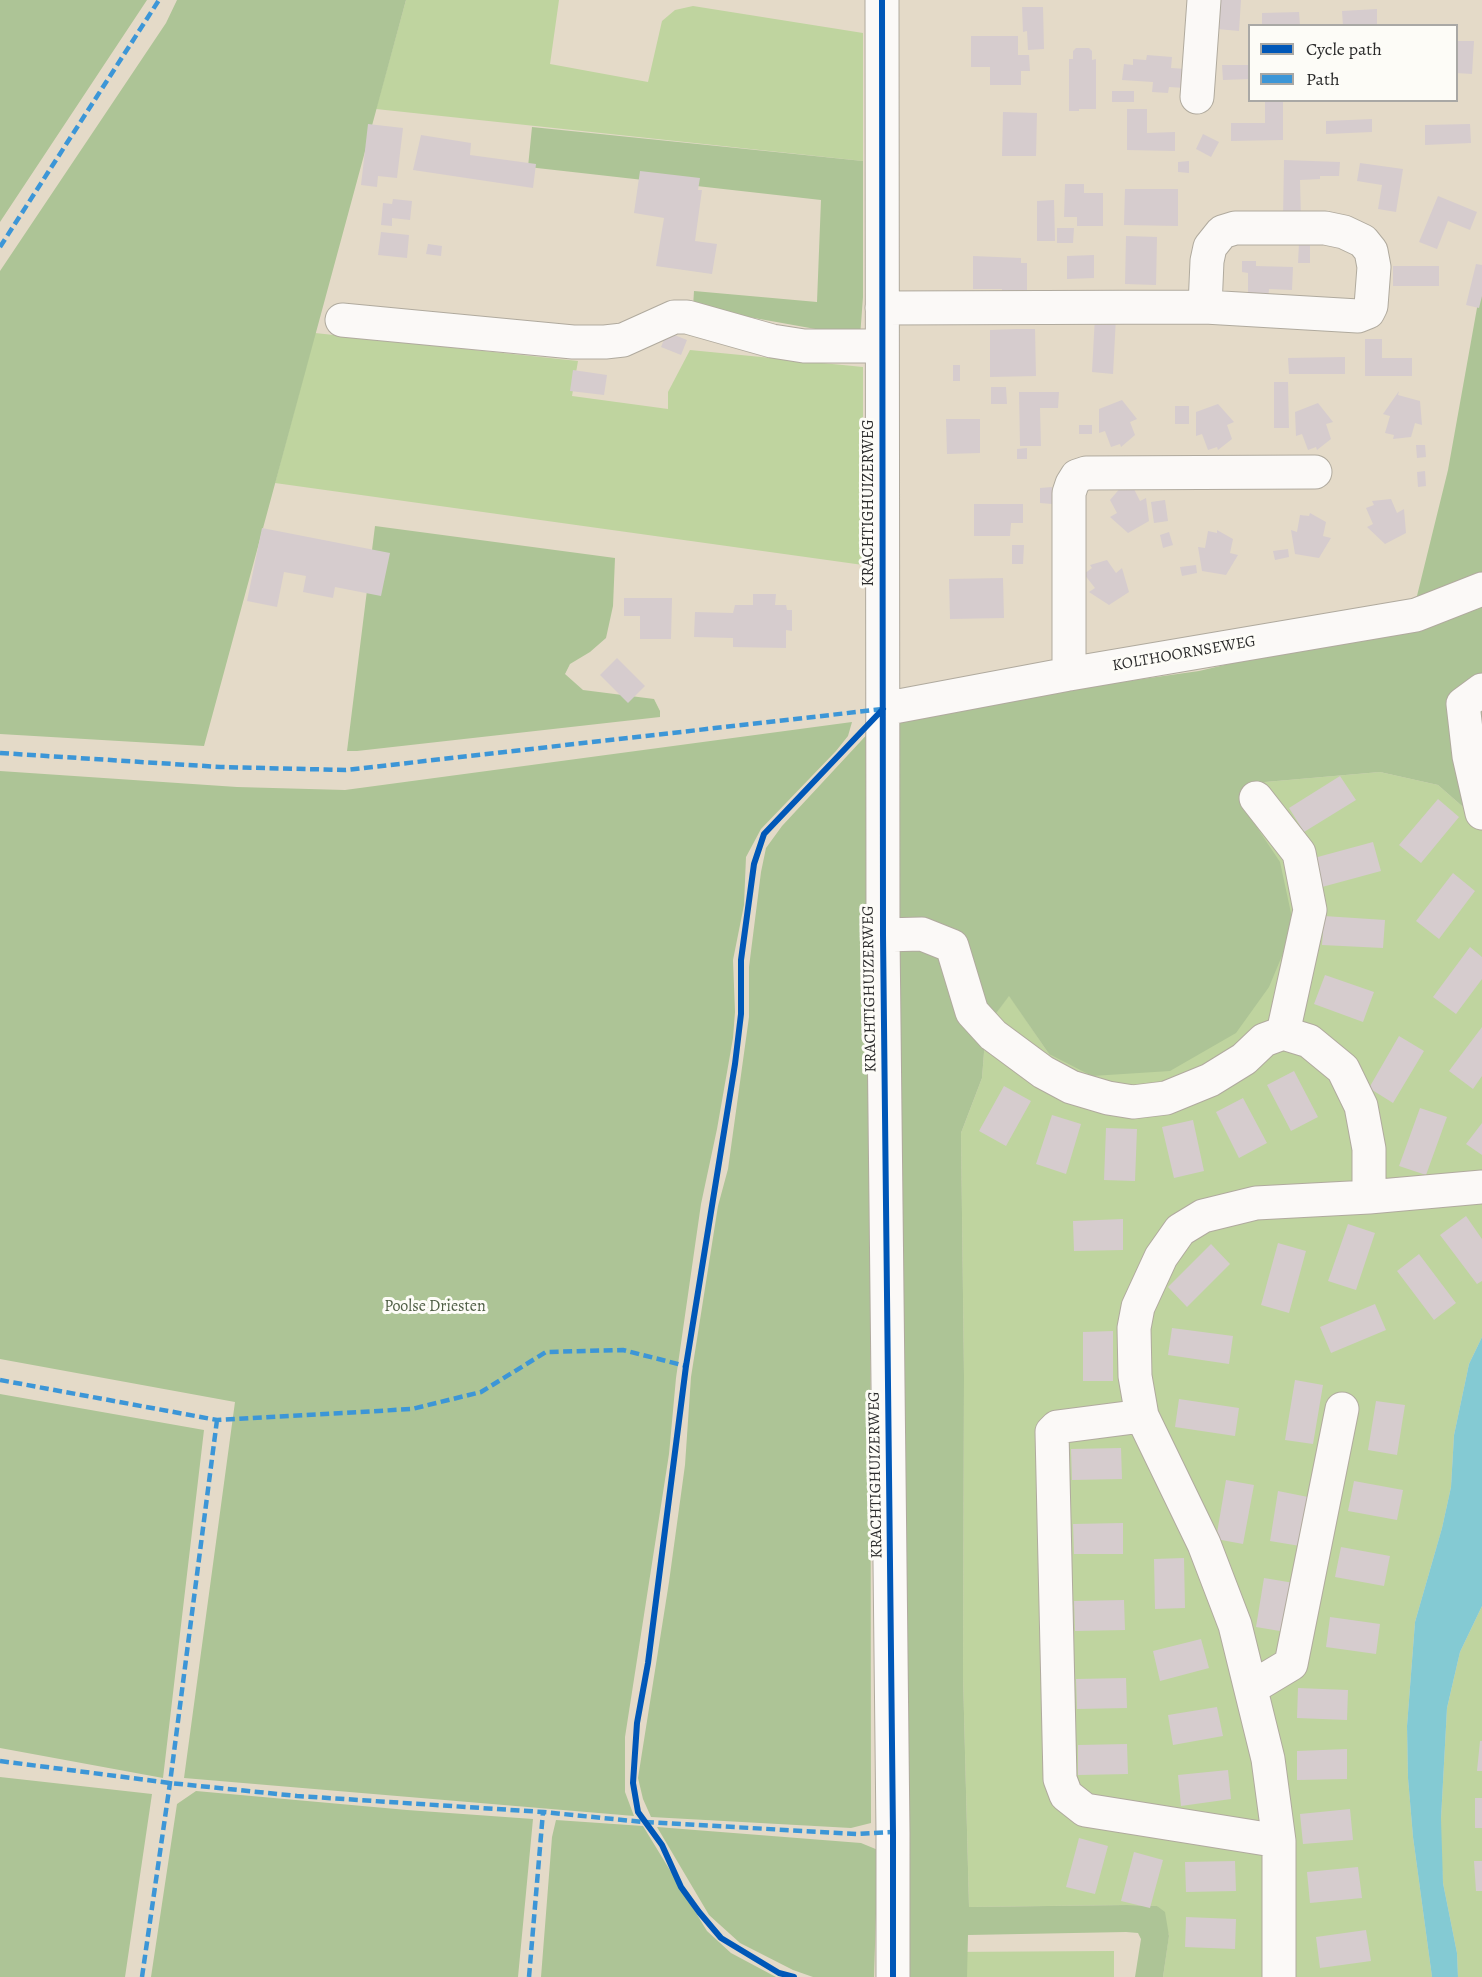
<!DOCTYPE html>
<html>
<head>
<meta charset="utf-8">
<style>
  body { margin:0 }
  #map { position:relative; width:1482px; height:1977px; overflow:hidden; background:#e4dac8; font-family:Alegreya,serif }
  canvas { display:block }
  .legend { position:absolute; left:1248px; top:24px; width:210px; height:78px; box-sizing:border-box; background:#fdfcf7; border:2px solid #a9a8a5; margin:0; padding:8px 10px; list-style:none; font-size:18px; color:#2b2b2b }
  .legend li { display:flex; align-items:center; gap:12px; height:30px }
  .legend b { width:30px; border:2px solid #a9a8a5 }
</style>
</head>
<body>
<div id="map">
<canvas width="1482" height="1977"></canvas>
<ul class="legend">
<li><b style="height:8px;background:#0057b8"></b>Cycle path</li>
<li><b style="height:8px;background:#3c96d7"></b>Path</li>
</ul>
</div>
<script>
const ctx = document.querySelector('canvas').getContext('2d');
ctx.lineJoin = 'round';
function paint(path, color) { ctx.fillStyle = color; ctx.fill(path, 'evenodd'); }
const shape = rows => new Path2D(rows.map(r => 'M' + r).join(''));
function trace(path, color, width, dash) { ctx.strokeStyle = color; ctx.lineWidth = width; ctx.lineCap = dash ? 'butt' : 'round'; ctx.setLineDash(dash || []); ctx.stroke(path); }
function write(font, color, halo, rows, align = 'center') {
  ctx.font = font + ' Alegreya,serif'; ctx.lineWidth = 6; ctx.setLineDash([]); ctx.textBaseline = 'middle'; ctx.strokeStyle = halo; ctx.fillStyle = color; for (const [text, x, y, turn = 0] of rows) {
    ctx.save(); ctx.translate(x, y); ctx.rotate((+turn || 0) * Math.PI / 180); ctx.textAlign = isNaN(turn) ? turn : align; if (halo) ctx.strokeText(text, 0, 0); ctx.fillText(text, 0, 0); ctx.restore();
  }
}
paint(shape([
  [406,0,559,0,550,64,648,82,662,21,675,10,693,6,863,33,863,161,376,109],
  [315,333,578,361,572,396,668,409,668,392,690,350,863,367,863,565,275,483],
  [1380,772,1438,785,1470,813,1482,815,1482,1337,1469,1364,1454,1435,1451,1487,1442,1528,1415,1622,1407,1726,1408,1778,1413,1837,1432,1977,1163,1977,1169,1935,1157,1906,1127,1905,969,1907,963,1675,964,1376,961,1133,982,1078,986,1027,1009,995,1049,1054,1265,782],
  [1482,1606,1482,1977,1458,1977,1457,1953,1443,1883,1441,1855,1441,1819,1447,1708,1460,1652],
  [1114,1951,1114,1977,942,1977,942,1952]
]), '#bfd49f');
paint(shape([
  [0,0,147,0,0,222],
  [177,0,406,0,204,746,0,734,0,271,166,23],
  [532,127,863,161,863,297,860,337,693,307,694,291,817,302,821,200,528,167],
  [1482,280,1482,582,1414,608,1448,470],
  [375,526,615,558,613,606,606,638,590,652,570,664,565,674,583,690,654,699,660,711,660,717,357,751,347,751],
  [1482,595,1482,815,1470,813,1438,785,1380,772,1265,782,1244,808,1280,862,1294,927,1269,987,1236,1033,1170,1071,1092,1076,1049,1054,1009,996,986,1027,982,1078,961,1133,964,1376,963,1675,969,1907,1127,1905,1157,1906,1165,1912,1169,1936,1163,1977,1135,1977,1141,1939,1138,1933,1126,1932,968,1935,967,1977,909,1977,894,714,1199,671,1411,621],
  [852,722,848,736,836,751,761,829,746,857,744,905,733,960,735,1012,733,1038,717,1129,701,1204,676,1378,669,1454,625,1737,625,1792,634,1816,184,1778,235,1402,0,1359,0,771,237,787,345,790],
  [873,728,870,869,871,1823,851,1828,651,1817,643,1799,638,1778,669,1582,685,1465,691,1377,718,1206,728,1169,749,1017,749,967,761,872,766,848,782,826],
  [0,1394,204,1430,163,1778,0,1748],
  [0,1777,152,1794,125,1977,0,1977],
  [196,1791,407,1810,533,1819,518,1977,151,1977,177,1804],
  [556,1820,643,1826,707,1931,731,1953,776,1977,541,1977,552,1837],
  [657,1827,861,1843,878,1850,874,1977,813,1977,793,1970,740,1943,709,1915]
]), '#adc496');
paint(shape([
  [1482,1337,1482,1606,1460,1652,1447,1708,1441,1819,1443,1883,1457,1953,1458,1977,1432,1977,1413,1837,1408,1778,1407,1726,1415,1622,1442,1528,1451,1487,1454,1435,1469,1364]
]), '#84cad3');
paint(shape([
  [1219,0,1241,0,1239,31,1217,29],
  [1022,7,1043,7,1044,49,1028,50,1027,31,1023,32],
  [1377,9,1377,26,1343,26,1342,11],
  [1299,12,1300,26,1262,26,1262,13],
  [971,36,1018,36,1018,55,1029,55,1030,71,1021,71,1021,85,990,85,990,67,971,67],
  [1456,41,1474,41,1472,74,1456,73],
  [1076,48,1089,48,1092,51,1092,60,1096,59,1096,109,1079,109,1079,111,1069,111,1069,59,1073,59,1073,51],
  [1147,55,1172,57,1171,68,1187,69,1185,88,1169,87,1168,93,1152,92,1153,82,1122,80,1124,64,1133,65,1133,59,1146,60],
  [1222,65,1250,65,1250,79,1223,80],
  [1112,91,1134,91,1134,102,1112,102],
  [1265,100,1283,100,1283,140,1231,141,1231,123,1265,123],
  [1127,109,1147,109,1147,133,1175,132,1175,151,1127,150],
  [1003,112,1037,113,1036,156,1002,156],
  [1372,119,1372,132,1326,134,1326,121],
  [368,124,403,128,397,178,378,176,377,187,361,185],
  [1470,124,1471,143,1425,145,1425,125],
  [1203,134,1219,142,1211,157,1196,149],
  [421,135,471,143,470,155,536,164,533,188,413,170],
  [1284,160,1340,162,1339,176,1320,176,1320,179,1300,180,1301,219,1283,219],
  [1189,161,1189,173,1178,172,1178,162],
  [1360,163,1403,169,1396,212,1378,209,1382,185,1357,181],
  [640,171,700,178,698,190,702,190,695,241,717,244,712,274,656,266,664,218,634,213],
  [1065,184,1084,184,1084,193,1103,193,1103,226,1077,226,1077,217,1064,217],
  [1125,189,1178,189,1178,226,1124,225],
  [1438,196,1477,212,1470,230,1448,221,1437,249,1419,242],
  [393,199,412,201,410,220,392,218,392,226,381,225,383,203,392,204],
  [1054,200,1055,241,1037,241,1037,201],
  [1057,228,1074,228,1073,243,1057,243],
  [381,232,409,235,407,258,378,255],
  [1126,236,1157,237,1156,285,1125,284],
  [1299,243,1310,243,1310,263,1298,263],
  [428,244,442,246,441,256,426,254],
  [1094,255,1094,278,1067,279,1067,256],
  [973,256,1021,258,1021,263,1027,263,1027,293,1002,293,1002,289,973,289],
  [1242,261,1256,261,1256,266,1293,267,1292,290,1269,289,1268,300,1248,299,1248,273,1242,272],
  [1476,264,1482,265,1482,296,1479,308,1466,305],
  [1393,266,1439,266,1439,286,1393,286],
  [1095,316,1116,317,1113,374,1092,372],
  [1017,329,1035,329,1036,376,990,377,990,330],
  [667,332,687,340,681,355,661,347],
  [1365,339,1382,339,1382,358,1412,358,1412,376,1365,376],
  [1345,357,1345,374,1289,374,1288,358],
  [953,365,960,365,960,381,953,381],
  [573,370,607,375,604,395,570,391],
  [1274,382,1288,382,1289,428,1274,428],
  [991,387,1006,387,1007,404,991,404],
  [1399,391,1398,395,1420,401,1422,425,1415,423,1411,437,1393,439,1394,435,1385,433,1390,416,1383,414],
  [1019,392,1059,392,1058,408,1040,408,1041,446,1020,446],
  [1122,400,1137,419,1130,422,1135,435,1121,447,1120,444,1111,447,1105,431,1099,433,1099,409],
  [1318,403,1333,422,1326,424,1331,439,1317,450,1316,447,1308,450,1302,434,1296,436,1295,412],
  [1218,404,1234,422,1227,425,1232,439,1218,450,1217,447,1208,450,1202,434,1196,436,1196,412],
  [1175,406,1189,406,1189,424,1175,424],
  [946,419,980,419,980,453,947,454],
  [1079,425,1092,425,1092,434,1079,434],
  [1416,445,1425,445,1426,457,1417,458],
  [1027,448,1027,459,1017,459,1017,449],
  [1425,471,1426,486,1418,487,1417,472],
  [1132,485,1140,501,1146,498,1149,521,1128,533,1110,517,1117,513,1110,500,1122,486,1124,490],
  [1052,487,1052,504,1040,503,1040,488],
  [1391,499,1397,513,1404,509,1406,533,1385,544,1367,527,1373,524,1366,508,1374,505,1372,501],
  [1165,500,1168,521,1154,523,1151,502],
  [974,504,1023,504,1023,523,1011,523,1010,536,974,536],
  [1310,513,1326,522,1323,536,1331,538,1319,558,1295,554,1291,530,1297,532,1300,515,1309,516],
  [262,528,390,553,381,596,335,587,333,598,303,592,306,576,284,572,277,607,247,601],
  [1217,530,1233,539,1230,553,1238,555,1226,575,1202,571,1198,547,1205,548,1208,531,1217,533],
  [1169,532,1173,545,1163,548,1160,535],
  [1012,545,1024,545,1023,564,1012,564],
  [1288,549,1289,557,1275,560,1273,551],
  [1107,560,1116,573,1122,568,1129,592,1109,605,1089,592,1095,588,1084,574,1092,568,1090,565],
  [1196,565,1197,573,1182,576,1180,567],
  [1003,578,1004,618,950,619,949,579],
  [753,594,776,594,775,605,786,605,787,610,792,610,792,631,786,630,786,648,733,647,733,638,694,637,695,612,733,613,735,605,753,605],
  [624,598,672,598,671,639,640,639,640,616,624,616],
  [617,658,645,686,628,703,600,675],
  [1340,776,1356,800,1304,832,1289,808],
  [1438,799,1459,817,1421,863,1399,845],
  [1373,842,1381,871,1322,887,1314,858],
  [1453,873,1475,891,1439,939,1416,921],
  [1324,916,1385,920,1383,948,1322,945],
  [1470,947,1482,957,1482,979,1456,1014,1433,997],
  [1325,975,1374,992,1363,1022,1314,1004],
  [1482,1027,1482,1076,1473,1089,1449,1071],
  [1399,1036,1424,1051,1393,1103,1369,1088],
  [1294,1071,1318,1117,1291,1131,1267,1085],
  [1004,1086,1031,1101,1006,1146,979,1131],
  [1243,1098,1267,1143,1239,1158,1216,1112],
  [1420,1108,1447,1117,1426,1175,1399,1166],
  [1052,1115,1081,1124,1066,1174,1036,1164],
  [1193,1120,1204,1171,1174,1178,1162,1127],
  [1482,1123,1482,1155,1466,1144],
  [1106,1128,1137,1129,1135,1181,1104,1180],
  [1466,1216,1482,1239,1482,1281,1477,1284,1440,1235],
  [1123,1219,1123,1250,1074,1251,1073,1221],
  [1348,1224,1375,1233,1356,1290,1328,1281],
  [1278,1243,1306,1251,1289,1313,1261,1305],
  [1211,1244,1230,1264,1187,1307,1168,1287],
  [1419,1254,1456,1303,1434,1320,1397,1271],
  [1375,1304,1386,1330,1331,1353,1320,1327],
  [1172,1328,1233,1336,1229,1364,1168,1355],
  [1113,1331,1113,1381,1083,1381,1083,1332],
  [1295,1380,1323,1385,1313,1444,1285,1440],
  [1179,1399,1239,1408,1235,1436,1175,1427],
  [1376,1401,1405,1405,1397,1455,1368,1450],
  [1121,1448,1122,1479,1072,1480,1071,1449],
  [1226,1480,1254,1485,1243,1544,1216,1539],
  [1354,1481,1403,1490,1397,1520,1348,1511],
  [1278,1491,1308,1497,1300,1546,1270,1541],
  [1123,1523,1123,1554,1074,1554,1073,1524],
  [1341,1547,1390,1556,1384,1586,1335,1577],
  [1184,1558,1185,1608,1155,1609,1154,1559],
  [1264,1578,1294,1583,1286,1632,1256,1627],
  [1124,1600,1125,1630,1075,1631,1074,1601],
  [1330,1617,1380,1624,1376,1654,1326,1647],
  [1201,1639,1209,1668,1160,1681,1153,1651],
  [1126,1678,1127,1708,1077,1709,1076,1679],
  [1298,1688,1348,1690,1347,1720,1297,1718],
  [1217,1707,1223,1736,1173,1745,1168,1715],
  [1480,1741,1482,1741,1482,1771,1477,1771],
  [1127,1744,1128,1774,1078,1775,1078,1745],
  [1347,1749,1347,1779,1297,1780,1297,1751],
  [1228,1770,1231,1799,1181,1806,1178,1775],
  [1475,1798,1482,1798,1482,1828,1475,1828],
  [1350,1809,1353,1840,1303,1844,1300,1814],
  [1079,1838,1108,1846,1095,1894,1066,1887],
  [1134,1852,1163,1860,1150,1908,1121,1901],
  [1235,1861,1236,1891,1186,1892,1185,1862],
  [1474,1861,1482,1861,1482,1891,1476,1891],
  [1358,1867,1362,1898,1310,1903,1307,1872],
  [1186,1917,1236,1919,1235,1949,1185,1947],
  [1366,1930,1371,1961,1320,1968,1316,1937]
]), '#d6ccce');
const minor = shape([
  [882,0,883,935,893,1832,893,1977],
  [1197,97,1204,0],
  [882,308,1205,307,1358,316,1368,312,1371,306,1374,267,1371,251,1363,241,1344,232,1325,228,1235,228,1222,232,1210,247,1207,261,1205,307],
  [342,320,573,342,605,342,623,340,674,317,687,317,772,341,804,346,882,346],
  [1069,674,1069,493,1072,484,1077,476,1086,473,1315,472],
  [1482,690,1463,704,1469,756,1482,813],
  [883,709,1069,674,1416,615,1482,589],
  [1256,798,1299,853,1310,910,1283,1033],
  [883,935,922,934,952,946,972,1012,993,1035,1043,1072,1071,1087,1108,1098,1133,1102,1166,1098,1210,1080,1244,1059,1264,1040,1283,1033,1309,1041,1343,1069,1361,1106,1369,1149,1369,1197],
  [1142,1416,1057,1427,1052,1432,1060,1779,1066,1795,1085,1810,1279,1841],
  [1251,1688,1291,1664,1342,1409],
  [1279,1977,1279,1841,1268,1759,1235,1625,1204,1544,1142,1416,1135,1376,1134,1328,1138,1307,1161,1257,1180,1230,1203,1216,1256,1203,1369,1197,1482,1187]
]);
trace(minor, '#b0aa9e', 35);
trace(minor, '#fbf9f7', 33);
trace(shape([
  [0,247,159,0],
  [0,753,220,767,346,770,883,709],
  [0,1380,217,1420,412,1409,481,1392,546,1352,623,1350,686,1366],
  [0,1761,170,1783,297,1796,543,1812,643,1822,858,1834,893,1832],
  [142,1977,170,1783,217,1420],
  [529,1977,543,1812]
]), '#3c96d7', 4.5, [9, 4.5]);
trace(shape([
  [882,0,883,935,893,1832,893,1977],
  [794,1977,779,1973,721,1938,699,1912,681,1887,662,1845,638,1812,633,1783,637,1723,648,1663,686,1366,735,1064,741,1014,741,960,754,864,764,834,883,709]
]), '#0057b8', 6);
write('16px', '#2b2b2b', '#fdfcf7', [
  ["KRACHTIGHUIZERWEG",869,503,-90],
  ["KOLTHOORNSEWEG",1184,654,-10],
  ["KRACHTIGHUIZERWEG",870,989,-91],
  ["KRACHTIGHUIZERWEG",876,1475,-91]
]);
write('16px', '#4e5d44', '#fdfcf7', [
  ["Poolse Driesten",435,1307]
]);
</script>
</body>
</html>
